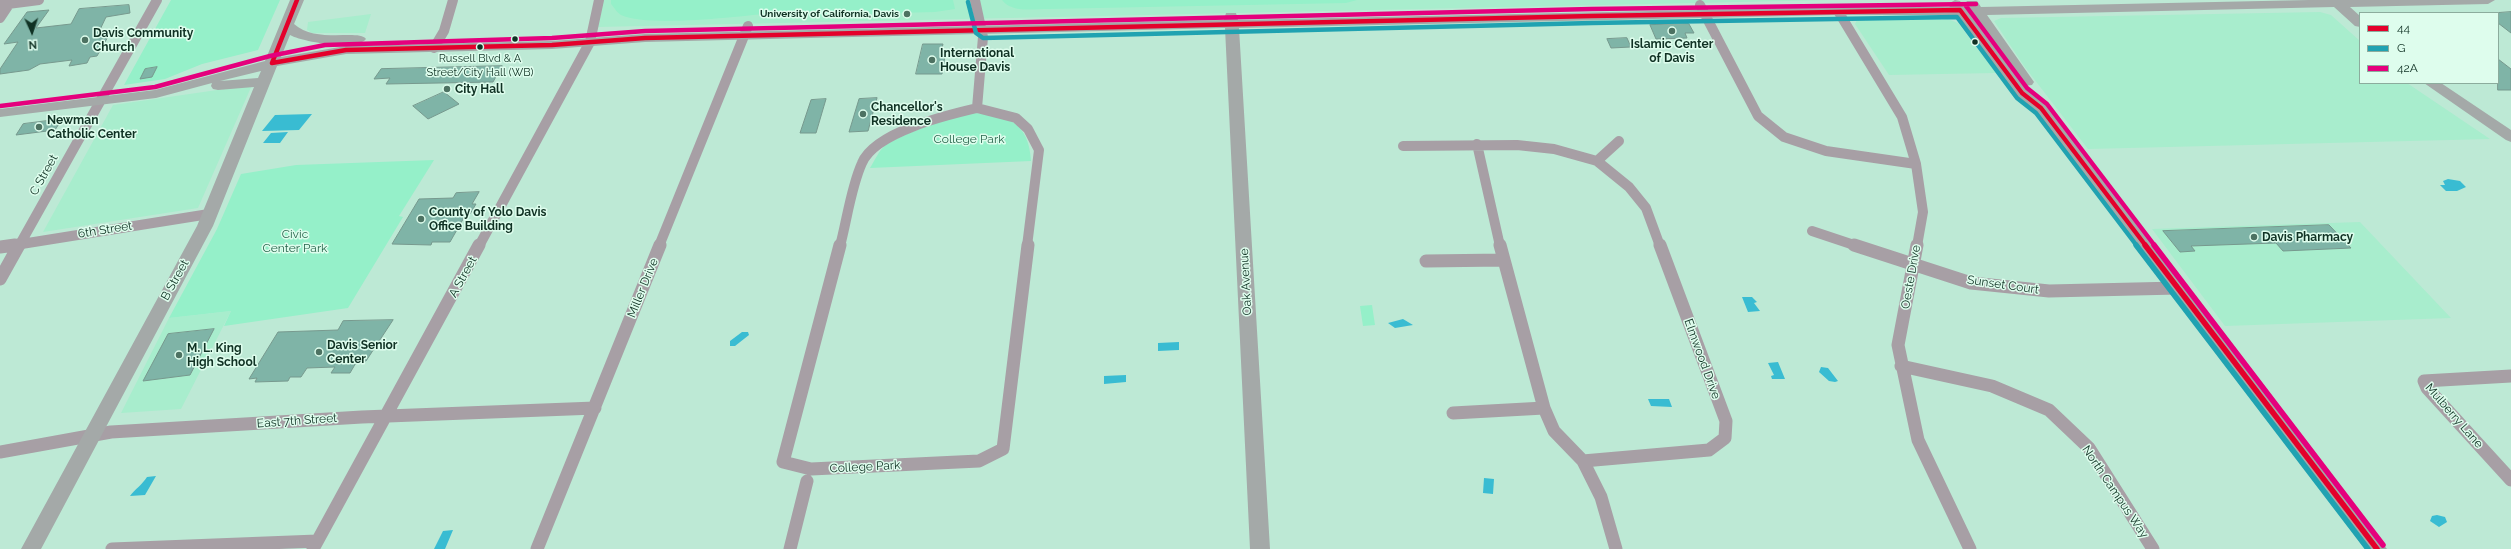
<!DOCTYPE html>
<html>
<head>
<meta charset="utf-8">
<style>
	body { margin:0 }
	#map { position:relative; width:2511px; height:549px; overflow:hidden; background:#bde9d5; font-family:Raleway,sans-serif }
	canvas { display:block }
	.legend { position:absolute; left:2359px; top:12px; width:140px; height:72px; box-sizing:border-box; background:#defded; border:1px solid #8cac9d; margin:0; padding:5px 7px; list-style:none; font-size:12px; color:#103224 }
	.legend li { display:flex; align-items:center; gap:8px; height:20px }
	.legend b { width:20px; border:1px solid #8cac9d }
	.north { position:absolute; left:12px; top:12px; width:40px; height:40px; -webkit-text-stroke:3px #defded; paint-order:stroke; rotate:177deg; font-size:11px; font-weight:700; line-height:16px; text-align:center; color:#103224 }
	.north::after { content:''; display:block; margin:auto; width:14px; height:18px; background:#103224; clip-path:polygon(50% 0,100% 100%,50% 72%,0 100%) }
</style>
</head>
<body>
<div id="map">
<canvas width="2511" height="549"></canvas>
<ul class="legend">
<li><b style="height:5px;background:#e4002b"></b>44</li>
<li><b style="height:5px;background:#20a2b1"></b>G</li>
<li><b style="height:5px;background:#e5007d"></b>42A</li>
</ul>
<div class="north">N</div>
</div>
<script>
const g = document.querySelector('canvas').getContext('2d');
g.lineJoin = 'round';
function fill(path, color) { g.fillStyle = color; g.fill(path, 'evenodd'); }
function strokePath(path, color, width, dash) { g.strokeStyle = color; g.lineWidth = width; g.lineCap = dash ? 'butt' : 'round'; g.setLineDash(dash || []); g.stroke(path); }
function write(font, color, halo, rows, align = 'center') {
  g.font = font + ' Raleway,sans-serif'; g.lineWidth = 3; g.setLineDash([]); g.textBaseline = 'middle'; g.strokeStyle = halo; g.fillStyle = color; for (const [text, x, y, turn = 0] of rows) {
    g.save(); g.translate(x, y); g.rotate((+turn || 0) * Math.PI / 180); g.textAlign = isNaN(turn) ? turn : align; if (halo) g.strokeText(text, 0, 0); g.fillText(text, 0, 0); g.restore();
  }
}
fill(new Path2D(`
	M601,0H1832L598,27Z
	M2320,12L2331,15L2360,41V83H2407L2490,139L2088,149L2024,66L1994,21L2001,18Z
	M371,14L365,33H312L307,30L308,22Z
	M1945,18L1958,23L1996,73L1889,75L1855,24L1857,20Z
	M252,85L198,208L43,232L113,105Z
	M2360,222L2451,318L2225,326L2152,229Z
	M231,311L181,409L121,413L169,318Z`), '#a8edcd');
fill(new Path2D(`
	M171,0H280L258,50L202,64L165,79L124,85Z
	M611,0H953L955,9L935,12L777,16L774,13C740,16 649,28 621,15C617,13 614,7 611,4Z
	M1002,0H1357L1346,3L1048,9C1032,9 1012,13 1002,0Z
	M971,113C1007,114 1029,122 1031,161L870,168C875,160 879,150 886,145C903,133 950,118 971,113Z
	M434,160L399,216L403,217L348,308L224,326L231,311L169,318L217,229L241,174L296,165Z
	M1372,305L1375,325L1363,326L1360,306Z`), '#95f0c9');
fill(new Path2D(`
	M312,114L299,130L262,131L275,115Z
	M288,132L280,143H263L271,133Z
	M2448,179L2460,181L2466,187L2457,191H2446L2440,185H2445L2443,181Z
	M1742,297H1752L1757,302L1754,303L1760,311L1748,312Z
	M1403,319L1413,325L1395,328L1388,323Z
	M742,332H748L749,335L735,346H730V341Z
	M1179,342V350L1158,351V343Z
	M1778,362L1785,379H1772L1771,376L1774,375L1768,363Z
	M1821,367L1828,368L1838,381L1835,382L1829,381L1819,372Z
	M1126,375V382L1104,384V376Z
	M1648,399H1669L1672,407L1651,406Z
	M156,476L145,495L130,496C135,489 142,485 147,477Z
	M1484,478L1494,479L1493,494L1483,493Z
	M2437,515L2445,517L2447,522L2439,527L2430,521L2432,516Z
	M453,530L445,549H434L443,531Z`), '#39bcd2');
const building = new Path2D(`
	M129,5L130,13L106,17L97,36L109,35L97,56L90,57L87,63L69,66L72,60L40,64L29,70L0,74V69L18,42L4,44L27,12L49,10L36,28L71,24L79,9Z
	M2511,12V33L2498,23V13Z
	M1689,24L1694,33H1685L1687,38L1656,39L1650,25Z
	M1627,38L1631,47L1611,48L1607,39Z
	M923,44H943L940,56H945L942,74H916Z
	M2498,59L2511,69V90H2498Z
	M502,66L493,82L386,84L390,78L374,79L381,69Z
	M157,67L152,77L140,79L145,69Z
	M444,92L459,104L428,119L413,106Z
	M877,98L868,131L849,132L859,99Z
	M826,99L816,133H800L811,100Z
	M62,119L55,130L16,135L23,124Z
	M479,192L472,204H476L470,214H466L450,242H432L431,245L392,244L419,199L453,198L456,193Z
	M2329,225L2351,248L2283,251L2276,243L2191,246L2195,251L2180,252L2163,231Z
	M393,320L366,361H357L350,373H331L335,367L307,368L301,377H290L288,381L255,382L257,378L249,379L278,332L338,330L343,321Z
	M214,329L190,375L143,381L168,334Z`);
fill(building, '#7fb4a7');
strokePath(building, '#77998e', 1);
strokePath(new Path2D(`
	M975,0L983,37L977,108
	M0,5L39,0
	M1700,5L1758,116L1784,137L1826,151L1916,164
	M1838,11L1902,117L1916,164L1923,212L1917,246
	M0,18L12,0
	M434,48L444,31L453,0
	M977,108L1016,118L1028,129L1039,150L1027,246
	M1477,144L1500,246
	M1403,146L1517,145L1554,149L1597,161L1629,187L1646,208L1660,246
	M1597,161L1619,141
	M1812,231L1857,246
	M9,246L209,214
	M19,246L157,0
	M479,246L590,42L599,0
	M659,246L748,26
	M840,246C847,220 851,187 862,163C875,132 947,115 977,108`), '#a79fa5', 10);
strokePath(new Path2D(`
	M840,245L783,462L811,469L979,461L1003,449L1028,245
	M1500,245L1544,408L1554,431L1583,461L1601,497L1616,549
	M1854,245L1971,283L2049,291L2178,288
	M1917,245L1898,345L1918,440L1970,549
	M0,247L15,245
	M1426,261L1503,260
	M0,279L19,245
	M1901,366L1992,386L2049,410L2089,448L2153,549
	M2511,376L2424,381L2427,388L2511,480
	M1453,413L1544,408
	M0,452L111,432L362,417L595,408
	M1583,461L1709,450L1725,438L1726,421L1660,245
	M112,549L317,541
	M313,549L479,245
	M537,549L660,245
	M790,549L807,481`), '#a79fa5', 13);
fill(new Path2D(`
	M290,0H304L294,24C316,44 359,29 366,39C357,51 302,42 290,35L281,57L346,46L552,41L645,34L1224,20L1226,13H1236L1238,20L1838,7H1950L1948,4L1955,0L1960,1L1964,7H1967L1965,4L1967,1H1977L1981,7L2309,0H2495L2488,4L2350,7L2360,16V27L2355,26L2334,7L1987,15L2034,82L2032,85L2024,86L2046,105L2387,549H2365L2036,111L2017,96L1956,15H1838L1239,28L1270,549H1250L1225,28L645,42L552,49L346,54L277,66L213,226L41,549H21L197,226L254,87L218,90L213,89L211,86L212,83L156,98L0,117V109L155,90L265,61ZM1970,15H1973L2003,59ZM261,71L258,78L220,81Z
	M2424,83H2441L2511,130V142L2506,140Z`), '#a4a9a8');
strokePath(new Path2D(`
	M272,63L346,50L552,45L645,38L1592,16L1960,10L2022,93L2041,108L2146,246
	M272,63L297,0`), '#e4002b', 4.5);
strokePath(new Path2D(`
	M2145,245L2377,549`), '#e4002b', 5.5);
strokePath(new Path2D(`
	M968,2L976,33L983,38L1592,23L1957,17L2017,98L2036,113L2137,246`), '#20a2b1', 4.5);
strokePath(new Path2D(`
	M2136,245L2368,549`), '#20a2b1', 5.5);
strokePath(new Path2D(`
	M1966,6L2027,88L2047,104L2155,246
	M0,106L155,87L270,56L325,45L552,38L645,31L1592,9L1976,4`), '#e5007d', 4.5);
strokePath(new Path2D(`
	M2154,245L2383,545`), '#e5007d', 5.5);
for (const [x, y, r, color] of [
	[907,14,4,"#4d7262"],
	[1672,31,4,"#4d7262"],
	[515,39,3.5,"#103224"],
	[85,40,4,"#4d7262"],
	[1975,42,3.5,"#103224"],
	[480,47,3.5,"#103224"],
	[932,60,4,"#4d7262"],
	[447,89,4,"#4d7262"],
	[863,114,4,"#4d7262"],
	[39,127,4,"#4d7262"],
	[421,219,4,"#4d7262"],
	[2254,237,4,"#4d7262"],
	[319,352,4,"#4d7262"],
	[179,355,4,"#4d7262"]
]) { const dot = new Path2D(); dot.arc(x, y, r, 0, 2 * Math.PI); g.fillStyle = color; g.fill(dot); strokePath(dot, '#defded', 1.5); }
write('bold 10px', '#103224', '#defded', [
	["University of California, Davis",899,14]
], 'right');
write('11px', '#103224', '#defded', [
	["Russell Blvd & A",480,59],
	["Street/City Hall (WB)",480,73]
]);
write('bold 12px', '#103224', '#defded', [
	["Davis Community",93,33],
	["Church",93,47],
	["Islamic Center",1672,44,"center"],
	["of Davis",1672,58,"center"],
	["International",940,53],
	["House Davis",940,67],
	["City Hall",455,89],
	["Chancellor's",871,107],
	["Residence",871,121],
	["Newman",47,120],
	["Catholic Center",47,134],
	["County of Yolo Davis",429,212],
	["Office Building",429,226],
	["Davis Pharmacy",2262,237],
	["Davis Senior",327,345],
	["Center",327,359],
	["M. L. King",187,348],
	["High School",187,362]
], 'left');
write('12px', '#27644b', '#defded', [
	["College Park",969,139],
	["Civic",295,234],
	["Center Park",295,248]
]);
write('12px', '#103224', '#defded', [
	["C Street",44,175,-61],
	["6th Street",105,230,-9],
	["A Street",463,277,-61],
	["Oeste Drive",1911,277,-80],
	["B Street",175,280,-61],
	["Oak Avenue",1246,282,-93],
	["Sunset Court",2003,285,8],
	["Miller Drive",643,288,-68],
	["Elmwood Drive",1702,359,70],
	["Mulberry Lane",2454,416,49],
	["East 7th Street",297,421,-4],
	["College Park",865,467,-3],
	["North Campus Way",2115,492,56]
]);
</script>
</body>
</html>
